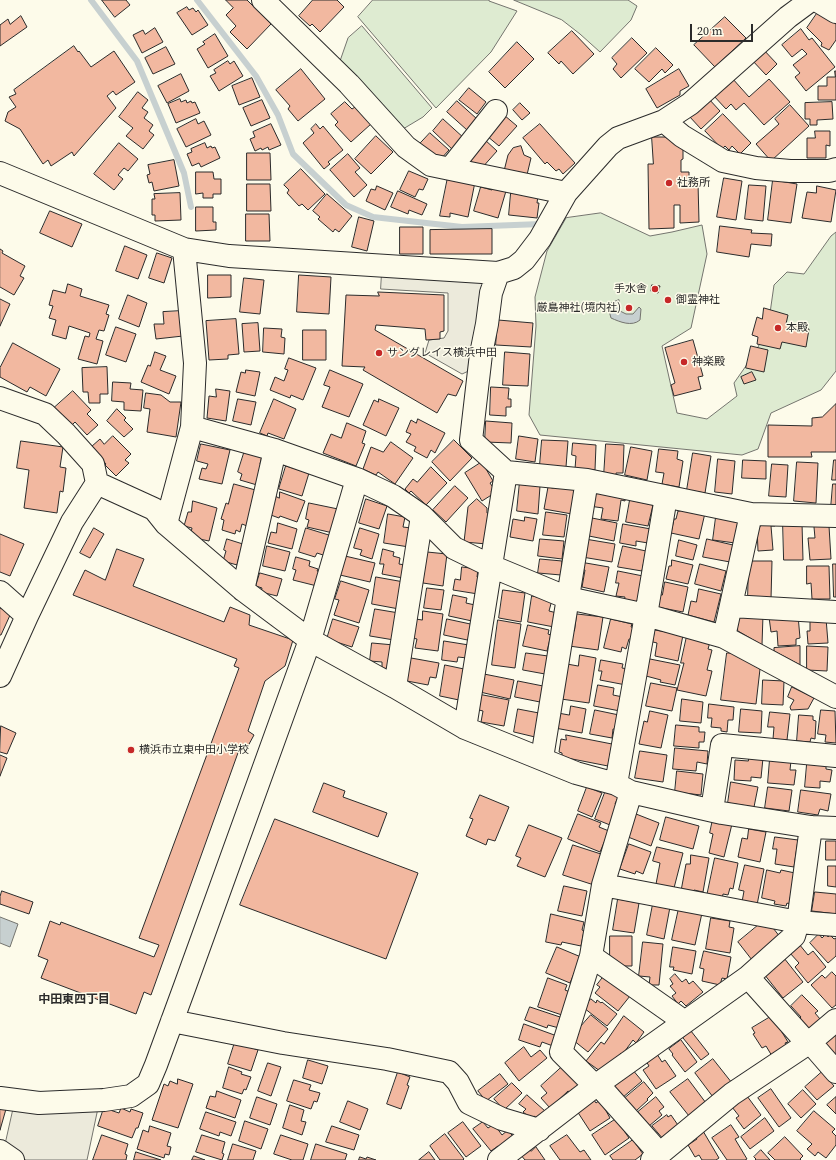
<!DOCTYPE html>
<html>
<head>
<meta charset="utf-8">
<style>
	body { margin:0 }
	#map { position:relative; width:836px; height:1160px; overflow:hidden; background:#fdfbea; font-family:"Source Serif 4",serif }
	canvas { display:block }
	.scale { position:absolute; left:690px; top:24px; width:63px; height:18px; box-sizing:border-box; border:2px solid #2b2b2b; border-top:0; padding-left:5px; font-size:12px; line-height:14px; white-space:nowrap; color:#2b2b2b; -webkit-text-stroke:3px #fdfbea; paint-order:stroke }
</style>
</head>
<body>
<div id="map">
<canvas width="836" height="1160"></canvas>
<div class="scale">20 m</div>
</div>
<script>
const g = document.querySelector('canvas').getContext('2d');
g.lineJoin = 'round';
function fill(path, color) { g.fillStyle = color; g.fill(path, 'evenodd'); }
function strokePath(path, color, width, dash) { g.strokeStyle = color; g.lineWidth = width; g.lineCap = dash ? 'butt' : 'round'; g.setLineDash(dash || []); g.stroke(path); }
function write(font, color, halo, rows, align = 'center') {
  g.font = font + ' "Source Serif 4","Noto Sans JP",serif'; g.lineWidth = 3; g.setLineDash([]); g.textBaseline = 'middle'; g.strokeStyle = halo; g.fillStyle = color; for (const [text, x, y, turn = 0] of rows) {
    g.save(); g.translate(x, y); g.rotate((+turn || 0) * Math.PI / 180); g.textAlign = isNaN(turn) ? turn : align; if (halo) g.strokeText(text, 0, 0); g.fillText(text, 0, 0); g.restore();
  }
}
const green = new Path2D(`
	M373,0H489V1L517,11L491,52L436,108L358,17Z
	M514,0H628L637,6L631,20L600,52L580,34L562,20Z
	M362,26L432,108L423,117L403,129L340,61L348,38Z
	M601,213L650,236L672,232L702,225L707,254L691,328L662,346L677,413L707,419L737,396L734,383L755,353L768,327L774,285L787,272L804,274L831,236L836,232V371L821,390L771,413L758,449L742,455L540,435L529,415L536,326L535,297L547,251L566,218Z`);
fill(green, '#deebd1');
strokePath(green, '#74746e', 1);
const parking = new Path2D(`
	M382,272L484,279L473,369L462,374L425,353L429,340L444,338L448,331V293L381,289Z
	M14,1106L98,1108L87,1160H26L5,1146Z`);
fill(parking, '#eceadb');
strokePath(parking, '#74746e', 1);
const water = new Path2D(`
	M619,300L620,311L626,314H633L639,307L641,309L640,320C632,327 620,322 611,318L608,307L611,303Z
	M0,917L18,924L10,947L0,943Z`);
fill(water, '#c7d0d0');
strokePath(water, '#74746e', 1);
strokePath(new Path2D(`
	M91,0L137,61L184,173L191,207
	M197,0L256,76L278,115L293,154L346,205L373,217L462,227L541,224`), '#c7d0d0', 6);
const building = new Path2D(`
	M102,0H126L130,5L115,17Z
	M226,0H247L271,24L247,49L230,32L236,26L226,15L233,8Z
	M313,0H337L344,7L320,32L312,24L310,26L299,16Z
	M187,7L189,10L193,8L196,12L198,10L208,25L192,35L177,13Z
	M818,12L836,24V40L829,50L821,46L822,43L807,28Z
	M21,16L27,27L0,46V25L8,19L10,24Z
	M725,17L746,38L715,67L694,45Z
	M155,28L163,42L142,53L133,35L143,30L145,34Z
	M801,29L809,40L812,38L835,67L806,91L795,77L800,73L793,65L807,54L802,49L792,57L782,45Z
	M572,31L594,54L573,74L561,61L559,64L548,53Z
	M215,34L228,56L208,68L197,49L205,44L203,42Z
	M632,38L647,53L621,78L613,69L617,64L612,58Z
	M517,42L534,59L505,88L489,72Z
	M74,46L78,52L79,51L91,67L114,51L135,82L116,95L113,91L107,96L116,108L74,156L72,152L51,166L48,160L43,164L20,129L5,121L8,112L16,107L9,97L16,94L14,90Z
	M166,47L175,64L153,74L145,58Z
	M656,48L673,65L665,73L662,69L649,82L635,69Z
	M762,48L777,64L766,75L751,59Z
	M228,61L230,64L234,61L243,76L219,91L210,76L216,73L214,70Z
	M301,69L325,99L298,121L288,109L290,106L276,90Z
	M679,69L689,86L680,91V95L657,108L646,89Z
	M835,71H836V100H818V86H827V77H835Z
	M181,74L189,91L167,103L158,86Z
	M252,78L260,97L239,105L232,86Z
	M732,78L749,97L769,79L790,102L764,125L744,103L736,110L731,104L726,109L713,95Z
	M469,88L486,102L477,114L459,100Z
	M138,92L148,100L142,108L148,112L144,118L153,125L149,131L154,135L143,149L126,136L133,128L119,117Z
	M708,98L720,111L701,129L689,116Z
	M180,99L181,102L186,100L187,103L191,101L192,103L195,102L200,113L176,123L168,104Z
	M262,100L270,118L251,126L243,108Z
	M457,101L477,119L467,130L447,112Z
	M345,102L352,109L355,107L371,124L351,142L335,125L338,122L331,114Z
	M832,102L833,119L817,120V125H810V119H805V103Z
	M520,103L530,113L522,120L513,110Z
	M790,105L809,126L771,161L756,144L779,124L775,119Z
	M723,114L751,143L740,154L732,146L729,150L725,146L722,149L705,131Z
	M504,115L517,126L499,146L487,136Z
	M196,119L198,124L204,121L211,135L186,147L177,129Z
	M443,119L465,139L454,151L433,131Z
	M271,124L281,145L269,150L268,147L262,150L261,148L255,151L250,139L255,137L253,132Z
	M316,124L320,129L323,126L343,150L328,162L330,164L324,169L303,143L314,133L311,129Z
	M540,124L575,163L563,174L559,169L556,171L547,162L545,164L523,138Z
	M815,131H830V146L826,145V158H807V138H815Z
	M430,133L449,150L439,161L417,147Z
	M376,136L393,152L371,174L355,159Z
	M652,137H665L683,147V159L681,160V172H689V183H698L699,222L680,223V205H674V228L649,229L648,164H653Z
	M484,139L497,151L481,169L465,161Z
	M119,143L138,159L128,171L124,168L118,175L123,179L114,190L94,174Z
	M205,143L207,148L211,146L212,148L215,147L220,158L201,167L199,163L192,166L187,154L192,152L191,149Z
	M521,146L524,155L531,158L526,179L503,175L508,155L513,148Z
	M247,153H270L271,180H247Z
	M348,154L360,168L355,172L367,185L354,197L330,170Z
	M174,160L179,186L154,191L152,182L149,183L147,175L150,174L148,165Z
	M301,169L325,194L308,210L302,204L299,206L287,193L289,190L284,185Z
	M409,171L428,179L423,190L419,189L415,197L400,190Z
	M196,172H213L214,179H221V194H213V198H203V193L196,194Z
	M448,177L475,182L468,217L450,213V217L440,216Z
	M724,178L742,181L736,220L717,217Z
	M773,180L797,184L791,223L768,220Z
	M247,184H270L271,211H247Z
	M749,185L766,186L763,221L745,219Z
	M377,186L393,193L385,210L366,201L371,189L375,190Z
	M817,186L836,190L831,222L802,218L807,192L816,193Z
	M481,187L492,190L493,187L506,191L498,218L474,211Z
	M398,191L427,204L422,215L409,210L408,214L391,207Z
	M180,193L181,220L155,221V215H152V199H155L154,194Z
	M511,193L538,196L537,203H539L537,218L509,215Z
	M327,194L352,216L339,232L335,229L333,232L318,219L320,217L313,211Z
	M196,207H213V222H216V230L196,231Z
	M50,211L82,224L72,247L40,233Z
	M246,214H269L270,241H246Z
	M359,217L374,221L367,251L352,247Z
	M720,226L752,230L751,233L772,234L771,246L751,244L749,257L717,252Z
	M400,227H423V254H400Z
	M492,229V254H430V230Z
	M125,246L147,255L138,279L116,271Z
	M0,249L3,251L2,253L25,266L20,276L24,278L14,295L0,287Z
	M157,253L172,258L164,283L149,278Z
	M208,275H231V297L208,298Z
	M299,275L331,277L329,314L297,312Z
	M244,278L264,280L260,314L240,312Z
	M68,284L82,289L80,296L109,305L106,314L109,315L104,331L99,330L96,339L103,341L97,364L78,359L85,336L89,337L90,333L69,326L66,339L52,335L56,320L49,318L53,306L49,305L53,290L65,293Z
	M652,285L660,286L658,293L651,291Z
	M378,292L444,295V331L440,332V339L426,340L425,329L376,325L375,330L463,381L456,396L448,394L437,413L363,370L365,367L342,366L346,295L379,296Z
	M128,295L147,303L139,327L119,319Z
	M0,299L10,304L0,326Z
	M764,308L788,315L786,324L809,329L806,347L782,342L780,349L757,344L758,337L752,335L757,317L762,319Z
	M181,311L183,336L156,339L154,324H164L163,312Z
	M236,319L239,354L228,355V359L209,360L206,321Z
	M498,320L533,323L531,347L496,345Z
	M258,323L260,351L244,352L242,324Z
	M116,327L136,334L126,362L106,355Z
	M264,328L282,329L281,337L285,338L284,354L263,352Z
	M303,330H326V360H303Z
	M693,340L703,376L698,377L701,389L674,396L671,385L675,383L665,348Z
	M13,343L60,369L46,396L30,387L27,392L0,377V368Z
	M751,346L768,350L764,372L746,368Z
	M155,352L166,356L160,370L176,376L169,394L141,382L148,365L150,366Z
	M505,352L530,354L528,386L503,385Z
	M289,358L316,368L303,400L291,395L290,398L270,390L275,377L284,381L288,370L285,369Z
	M107,367L108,394H100V403H89L88,392H83L82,368Z
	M246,370L260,372L255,396L236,392L241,372L245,373Z
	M330,370L363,384L349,417L322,407L330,387L324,385Z
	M752,372L756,380L744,384L741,377Z
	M113,382L131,383L130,389L143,390L141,411L124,410V402L112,401Z
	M491,387L509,388L508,399H511V407H506V416L490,415Z
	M216,389L230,391L226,421L207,418L209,396L216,397Z
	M73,391L91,410L87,414L98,425L87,435L75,422L71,426L54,408Z
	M146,393L161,395L170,402H181L176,437L147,432L150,409L144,408Z
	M238,399L256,402L251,425L233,421Z
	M274,399L296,409L284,439L268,433L267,436L260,433Z
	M379,399L399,408L386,436L363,425L374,400L378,402Z
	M836,404V452H811L812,457H768V425L812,426V418L822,417Z
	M117,409L126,418L124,420L133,429L124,437L107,421Z
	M418,419L445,433L435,453L431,450L427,458L414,451L416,447L406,442L411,434L406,432L411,420L416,423Z
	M486,421L512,423L511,443L485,442Z
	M347,423L366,431L362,443L365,444L356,466L323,453L331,434L341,438Z
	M113,436L131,454L125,460L129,463L116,476L105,465L106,464L91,447L100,439L104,444Z
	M519,436L538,439L535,462L516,459Z
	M454,440L472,458L450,481L432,462Z
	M542,440L568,441L566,467L540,465Z
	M21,441L63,447L60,467L66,468L63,492L60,491L57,513L24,508L29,470L17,468Z
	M391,442L413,458L395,484L378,472L376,475L363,469L371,447L383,452Z
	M573,443L596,445L595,470L575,469L576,456L572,455Z
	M201,444L230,450L222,484L199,479L202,468L206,469L208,464L197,461Z
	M606,444L624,445L623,473H616V477L604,476Z
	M631,447L652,451L647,480L625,475Z
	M659,449L678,451L677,459L683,461L679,487L662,484L664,473L656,472Z
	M245,450L262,456L260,464L263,466L257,485L240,480L242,474L238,472Z
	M693,453L711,456L705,493L687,490Z
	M718,459L735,461L732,494L715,492Z
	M743,460L766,461V479L742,478Z
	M834,460H836V480H832Z
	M482,462L493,481L490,483L494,489L491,491L493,494L482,501L465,473Z
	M797,462L818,463L816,503L794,501Z
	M772,464L788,465L786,497L769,496Z
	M286,466L309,473L302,496L279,489Z
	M431,467L447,483L426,505L411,491L409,493L405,489L413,479L417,482Z
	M520,481L540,486L538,514L517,511Z
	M234,484L259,491L247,526L242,524L240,532L236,530L235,534L222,530L224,520L221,519L226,503L228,504Z
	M833,484H836V508H831Z
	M554,485L576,489L572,514L544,509L548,487L553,488Z
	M455,486L468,498L446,522L433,510Z
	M280,492L305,501L297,522L280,516L279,518L268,514L275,496L279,498Z
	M591,492L626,493L625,501L621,500L618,521L601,519L603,508L589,506Z
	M366,499L387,506L379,529L359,523Z
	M477,499L487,508V513L492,514L487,544L464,542L468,507Z
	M630,500L653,505L648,526L626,522Z
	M193,501L217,508L209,541L190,537L192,528L184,526L188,512H191Z
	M309,503L338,509L333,533L307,527L309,520L306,519Z
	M681,507L705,513L699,539L671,533L674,519H676L678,511H680Z
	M546,512L567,515L564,537L543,535Z
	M388,514L405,517L403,527L411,528L409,547L384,543Z
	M525,517L537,519L533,541L510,537L513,519L524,521Z
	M716,517L738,520L735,543L713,540Z
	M592,518L617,523L614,541L589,536Z
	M775,520V526H771L773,550L758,551L757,527H760V521Z
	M278,523L297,529L292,549L268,543L271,532L276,533Z
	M783,523H802L803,560H784Z
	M623,524L651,529L648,543L636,541V546L620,543Z
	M829,526L831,559L810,560L808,538H815L814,527Z
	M94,528L104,534L90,558L80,553Z
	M306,528L332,536L326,556L317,553L315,557L299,552Z
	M360,528L379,534L372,559L360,555L362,550L354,548Z
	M0,534L24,544L10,576L0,572Z
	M227,539L246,545L242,557L239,556L237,565L223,561L226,551L224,550Z
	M540,539L564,541L562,559L538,556Z
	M585,539L615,544L612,562L582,557Z
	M707,539L733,545L730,562L703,557Z
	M679,540L697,545L693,560L676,556Z
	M267,546L290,552L285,571L263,566Z
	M623,546L646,551L642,571L618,567Z
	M117,549L144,559L133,586L224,622L230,607L250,615L249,625L293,640L285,666L265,681L248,731L254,735L248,746L239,750L151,995L144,992L136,1014L41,978L48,960L38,956L50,921L60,925L61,922L154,957L159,945L139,938L239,668L234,666L237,659L73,595L85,570L105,580Z
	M383,549L394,552L393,556L400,558L399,564L405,565L403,578L382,574L384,564H380Z
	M427,552L447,554L443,586L423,583Z
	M345,556L375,563L370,582L340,575Z
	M296,557L310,561L309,566L318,569L317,571L321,572L317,586L293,580L296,570L293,569Z
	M540,559L562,561L561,575L538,573Z
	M672,560L693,565L688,584L666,579L669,566H671Z
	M749,561H772L771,599L748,598Z
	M580,562L609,567L604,592L582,587L585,570L579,569Z
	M700,564L726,571L721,591L695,584Z
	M833,564H836V597H834Z
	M807,566H829L830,599H812L811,583L807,584Z
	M462,567L478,569L477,577L481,578L478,594L453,590L455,579L460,580Z
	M618,571L643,576L637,604L624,601L625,597L616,596L619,583H616Z
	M260,573L282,579L277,596L261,592L262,588L256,586Z
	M376,577L404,582L399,609L372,604Z
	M341,581L369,590L359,623L334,615L339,600L335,599Z
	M665,582L688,587L683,612L657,607L659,595H662Z
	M427,588L444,590L441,610L424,608Z
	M699,589L721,594L714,622L688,615L691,601L696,602Z
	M503,590L525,593L521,622L499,618Z
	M453,595L467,598L466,603L475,605L472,621L449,616Z
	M532,596L552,600L549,611L557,613L554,627L528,622Z
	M0,608L11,613L1,635H0Z
	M375,609L399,613L394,640L370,636Z
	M423,611L443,614L438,651L415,648L417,639L413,638L416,619L422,620Z
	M577,614L603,617L598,650L569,646L571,631H574Z
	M737,614L763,615L762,645L738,631Z
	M798,615L800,638L796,639V645L778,646L777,631L771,632L769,617Z
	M826,618L828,643L808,644L807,631H810V619Z
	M333,619L359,627L352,647L327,639Z
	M447,619L475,625L472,641L444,635Z
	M611,619L632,624L631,627L635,628L633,639H629L626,649L622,647L621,652L604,648Z
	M498,620L521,624L515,668L492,665Z
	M528,625L549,630L548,634L551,635L547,651L523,646Z
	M655,630L683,635L678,661L655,656L657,643L653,642Z
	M687,636L710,642L708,649L712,650L707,670L712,671L706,696L677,690L684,663H681Z
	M444,641L469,645L467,658L458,657L457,662L442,660Z
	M372,643L394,645L391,669L382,668V662L370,661Z
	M800,646V665L774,651V648Z
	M807,646L828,647L827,671L807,670Z
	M526,653L548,656L545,674L523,670Z
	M727,653H733L760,669L756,704L721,700Z
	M580,655L596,658L589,703L561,699L567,664L578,666Z
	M411,658L439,663L436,678L430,677L428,685L407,681Z
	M650,659L680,665L675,685L660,682L661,680L646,676Z
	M601,660L623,664L622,668L628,669L626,685L600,680L602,671H599Z
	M445,665L464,669L459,700L440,696Z
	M484,674L514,680L510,699L480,692Z
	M763,680L784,681L783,705L762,704Z
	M518,681L543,686L540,702L515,697Z
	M651,683L677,688L672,711L646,706Z
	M598,685L614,688L613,695L623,697L620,711L594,706Z
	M792,687L814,698L808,709L791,710L790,707L794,700L788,697Z
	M478,694L509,700L504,726L481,722L483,711L475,709Z
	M682,699L703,702L701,723L680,721Z
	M709,704L734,707L733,720H728L727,732L721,731V728L711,727L712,718H708Z
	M571,706L586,709L582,733L555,728L558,713L569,715Z
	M518,709L539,713L535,737L514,732Z
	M741,709L762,711L761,733L739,732Z
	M595,710L619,715L616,729H613L612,738L590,734Z
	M821,710L835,711L836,743L825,742L826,735L818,734Z
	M650,711L668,715L661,748L639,744L644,721L647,722Z
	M770,712L790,714L787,740L773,739L774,727H768Z
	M799,715L813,716V720L816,721L815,739L811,738L810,742L797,741Z
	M676,725L699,727V732H705L704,742H699V748L674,746Z
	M1,726L16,733L7,754L0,752Z
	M566,735L612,744L608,766L562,757V753L559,752L561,739L566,740Z
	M675,748L708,751L707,764L697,762L696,771L673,769Z
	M640,751L667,755L663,782L635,778Z
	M0,755L7,758L0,776Z
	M749,756L763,758L761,778L751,777V781L734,780L735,760L748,761Z
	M770,759L791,761L790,770H796L794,785L768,783Z
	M807,764L826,766V769L832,770L830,782L820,781V788L805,787Z
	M677,771L703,774L701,795L675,792Z
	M731,782L758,787L754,807L728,803Z
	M324,783L345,791L343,797L387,813L378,837L313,812Z
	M587,787L602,793L592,817L578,811Z
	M768,787L792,790L789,811L765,808Z
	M606,790L619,795L615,804L618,806L610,825L595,819Z
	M801,790L831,794L828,811L820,809L818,815L798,812Z
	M480,795L509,807L495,841L488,839L486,845L466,836L473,819L470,818Z
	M578,814L601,823L599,827L609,831L600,852L568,839Z
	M636,814L659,823L651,846L628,837Z
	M666,817L699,826L693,849L660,840Z
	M275,819L418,873L386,959L240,905Z
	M713,819L732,824L724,857L709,853L713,834L710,833Z
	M529,825L562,838L545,877L517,866L521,858L516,856Z
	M749,829L766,832L760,862L738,857L742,838L747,839Z
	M775,837L798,840L794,867L775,864L777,849H773Z
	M826,841H836V860H826Z
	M629,844L651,852L643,874L636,871L635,874L620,869Z
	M573,845L604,855L594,885L563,875Z
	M657,847L683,853L674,888L656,884L660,863L653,861Z
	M691,855L709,858L703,892L694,890L693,893L681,891L686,864H690Z
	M715,858L738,863L733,889L730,888L728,895L723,894L722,899L707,896Z
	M745,865L764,869L757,905L742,902L744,891L739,890Z
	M828,866H836V887L828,886Z
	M767,870L780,873L781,870L795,873L789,904L787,903L786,906L774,904L775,901L762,898Z
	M564,886L587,891L582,916L558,911Z
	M2,891L33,902L29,914L0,904V897Z
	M815,892L836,894V914L812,911Z
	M618,899L639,903L634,933L613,930Z
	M653,904L670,907L664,939L647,935Z
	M679,908L702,913L695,945L672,940Z
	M551,914L584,922L582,930L584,931L581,946L562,942L561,945L546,942Z
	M711,918L730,921L729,927L734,928L730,953L706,949Z
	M761,923L766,928L770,924L780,937L752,960L738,942Z
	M819,934L822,938L826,934L828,937L830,935L834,939L836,938V956L828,963L810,943Z
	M610,936H632V966H620L616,964V960H610Z
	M643,942L663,944L659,985H649L650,977L639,976Z
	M799,944L808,955L813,951L826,967L808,983L795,967L799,963L789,952Z
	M557,947L581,957L570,983L546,973Z
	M673,947L696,951L692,974L673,970L674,967H670Z
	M704,951L731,957L727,979L722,978L720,985L702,981L704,969L700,968Z
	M784,958L803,982L783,998L764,974Z
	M832,972L836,976V1005L832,1008L811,985L822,975L825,978Z
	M675,974L682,982L686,979L689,984L693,981L703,992L686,1006L681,1001L678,1004L672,996L676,993L670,986L673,984L670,979Z
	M604,976L630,996L618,1011L595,993L600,987L597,985Z
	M548,978L567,985L565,990L570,992L562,1015L538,1007Z
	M802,995L818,1011L815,1013L820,1019L810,1029L799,1019L801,1017L791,1006Z
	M591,999L596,1003L597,1000L601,1003L602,1002L617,1014L607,1026L584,1008Z
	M530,1007L563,1018L559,1028L548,1025L547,1028L525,1020Z
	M591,1015L608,1029L588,1052L573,1040L579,1033L577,1031Z
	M624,1016L644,1032L636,1043L633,1040L622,1055L621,1053L614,1062L612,1060L606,1068L600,1071L586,1061L601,1042L604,1044Z
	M772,1016L788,1042L785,1043L787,1047L772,1056L766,1046L762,1048L753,1034L755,1033L752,1028Z
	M524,1024L557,1036L553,1046L542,1042L540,1047L519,1040Z
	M691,1031L709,1054L701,1060L683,1038Z
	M836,1033V1056L825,1043Z
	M681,1040L697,1062L685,1072L672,1055L673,1054L669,1049Z
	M235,1042L258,1050L251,1071L228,1064Z
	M524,1047L531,1057L540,1050L547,1058L519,1081L505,1063Z
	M657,1054L662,1062L665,1060L676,1076L656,1089L643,1070L649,1066L646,1061Z
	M713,1059L732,1083L713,1097L695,1073Z
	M308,1060L328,1066L322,1084L303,1078Z
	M268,1063L281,1067L271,1096L258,1091Z
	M563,1066L580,1084L571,1093L568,1091L550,1108L541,1098L547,1093L541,1086Z
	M229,1067L242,1072L241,1074L251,1077L246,1090L244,1089L242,1094L223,1088Z
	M632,1069L642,1081L622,1098L612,1086Z
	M398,1072L410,1077L407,1085L409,1086L401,1109L387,1104Z
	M822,1072L834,1086L817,1100L805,1087Z
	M500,1074L508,1084L486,1101L478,1091Z
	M178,1079L193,1084L178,1128L152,1120L164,1084L168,1086L170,1081L177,1084Z
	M688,1079L706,1103L689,1116L670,1092Z
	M294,1080L311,1085L309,1090L320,1093L317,1102L314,1101L311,1109L287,1101Z
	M644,1082L653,1093L647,1099L648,1100L636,1111L625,1098Z
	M512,1083L522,1093L504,1110L494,1099Z
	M771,1089L791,1118L779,1127L758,1098Z
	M803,1090L816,1104L801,1118L788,1104Z
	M217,1091L241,1100L235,1118L206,1108L210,1096L215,1097Z
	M527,1095L545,1111L538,1119L534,1116L532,1119L523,1112L526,1109L519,1104Z
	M747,1096L761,1115L744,1129L736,1118L739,1116L732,1107Z
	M257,1097L277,1104L270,1125L250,1118Z
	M656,1097L664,1107L659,1111L662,1115L649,1126L638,1112Z
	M836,1097V1114L827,1105Z
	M594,1100L596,1103L600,1100L610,1118L590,1131L577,1111Z
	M348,1101L368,1109L360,1130L340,1122Z
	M290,1105L304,1110L301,1121L306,1122L302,1135L283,1128Z
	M0,1107L6,1109L0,1130Z
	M104,1108L119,1113L121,1108L130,1112L131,1109L143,1113L138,1128H136L132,1138L98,1126Z
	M814,1111L835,1129L832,1132L836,1136V1145L826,1158L818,1152L815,1156L807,1149L812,1144L797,1131Z
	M206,1112L236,1122L231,1136L220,1132L219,1136L200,1129Z
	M667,1115L668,1117L671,1115L680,1128L664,1140L652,1126Z
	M765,1118L774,1131L750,1149L741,1137Z
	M616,1119L629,1138L605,1155L592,1135Z
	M245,1121L268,1129L261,1149L239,1141Z
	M463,1122L481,1146L466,1157L448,1133Z
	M483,1122L488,1128L494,1124L502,1135L508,1130L515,1139L501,1150L498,1146L491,1151L473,1129Z
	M731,1125L739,1137L735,1139L747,1159L745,1160H727L712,1138Z
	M150,1126L171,1133L167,1146L171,1147L169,1155L165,1154L164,1158L137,1149L143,1130L148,1132Z
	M332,1126L359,1135L354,1150L326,1142Z
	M703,1131L719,1158L716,1160H702L699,1155L695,1157L688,1145L697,1139L695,1136Z
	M445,1134L464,1159L463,1160H440L430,1146Z
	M102,1135L128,1144L125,1154L127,1155L126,1160H93Z
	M202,1135L225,1142L222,1153L224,1154L222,1160L196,1152Z
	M281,1135L308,1144L303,1160H292L274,1154Z
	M567,1135L580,1152L584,1150L591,1160H560L550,1146Z
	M785,1137L803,1156L800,1159L801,1160H775L768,1153Z
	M633,1140L643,1154L635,1160H613L610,1156Z
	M233,1144L256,1151L253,1160H228Z
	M316,1144L347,1154L345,1160H311Z
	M536,1147L545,1160H525L520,1154L529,1148L531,1151Z
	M761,1150L770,1160H755L756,1159L754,1157Z
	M136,1152L161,1160H134Z
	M429,1152L435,1160H419Z
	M194,1156L205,1160H192Z
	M360,1157L366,1159L367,1157L376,1160H359Z`);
fill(building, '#f2b8a0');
strokePath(building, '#2b2b2b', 1);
const minor = new Path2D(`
	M263,0L349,84L406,147L431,165L566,193
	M816,0L836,12
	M664,121L682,136L723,161L756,168L790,171H829L836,169
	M450,169L496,111
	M0,173L184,249L229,256L498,273L514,268L524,260L540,239L566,193L608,146L618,138L664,121L690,104L788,17L811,0
	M498,273L491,293L487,324L481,354L471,440L506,472L587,480L751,514L836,516
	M0,398L45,414L66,434L93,464L97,483
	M192,427L275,450L357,479L393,496L422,516L454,548L491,566L568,598L646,615L724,637L836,697
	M166,524L192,427L195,363L184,249
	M243,590L275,450
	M0,592L27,616
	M731,606L836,612
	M724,637L751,514
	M0,676L27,616L72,522L97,483L154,509L166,524L243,590L310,640L395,687L465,728L576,773L616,784L631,792L722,813L811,827L836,828
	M395,687L422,516
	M465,728L506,472
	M542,758L587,480
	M616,784L646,615L666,497
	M631,792L603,885L591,956L561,1052L595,1086L603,1090L660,1154
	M712,810L722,745L836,756
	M603,885L798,922L836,925
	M591,956L685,1022
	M748,977L808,1044
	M172,1021L283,1043L387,1059L449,1072L458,1082L469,1103L502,1119L539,1130
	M810,1042L836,1020
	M0,1098L39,1103L104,1100L131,1096L148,1084L156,1065L185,986L310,640L357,479
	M0,1151L13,1160
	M499,1160L595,1086L748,977L794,936L798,922L811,827
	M652,1160L732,1094L810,1042L836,1072`);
strokePath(minor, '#2b2b2b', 24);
strokePath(minor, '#fdfbea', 22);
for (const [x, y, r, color] of [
	[669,183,4,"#c62828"],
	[655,289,4,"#c62828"],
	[668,300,4,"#c62828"],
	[629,308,4,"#c62828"],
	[778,328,4,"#c62828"],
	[379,353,4,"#c62828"],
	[684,362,4,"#c62828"],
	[131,750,4,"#c62828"]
]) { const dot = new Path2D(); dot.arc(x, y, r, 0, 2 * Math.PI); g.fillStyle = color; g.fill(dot); strokePath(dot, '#fdfbea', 1.5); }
write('11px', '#2b2b2b', '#fdfbea', [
	["社務所",677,183],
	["手水舎",647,289,"right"],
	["御霊神社",676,300],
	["厳島神社(境内社)",621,308,"right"],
	["本殿",786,328],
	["サングレイス横浜中田",387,353],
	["神楽殿",692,362],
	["横浜市立東中田小学校",139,750]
], 'left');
write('bold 12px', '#2b2b2b', '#fdfbea', [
	["中田東四丁目",74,1000]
]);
</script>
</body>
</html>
